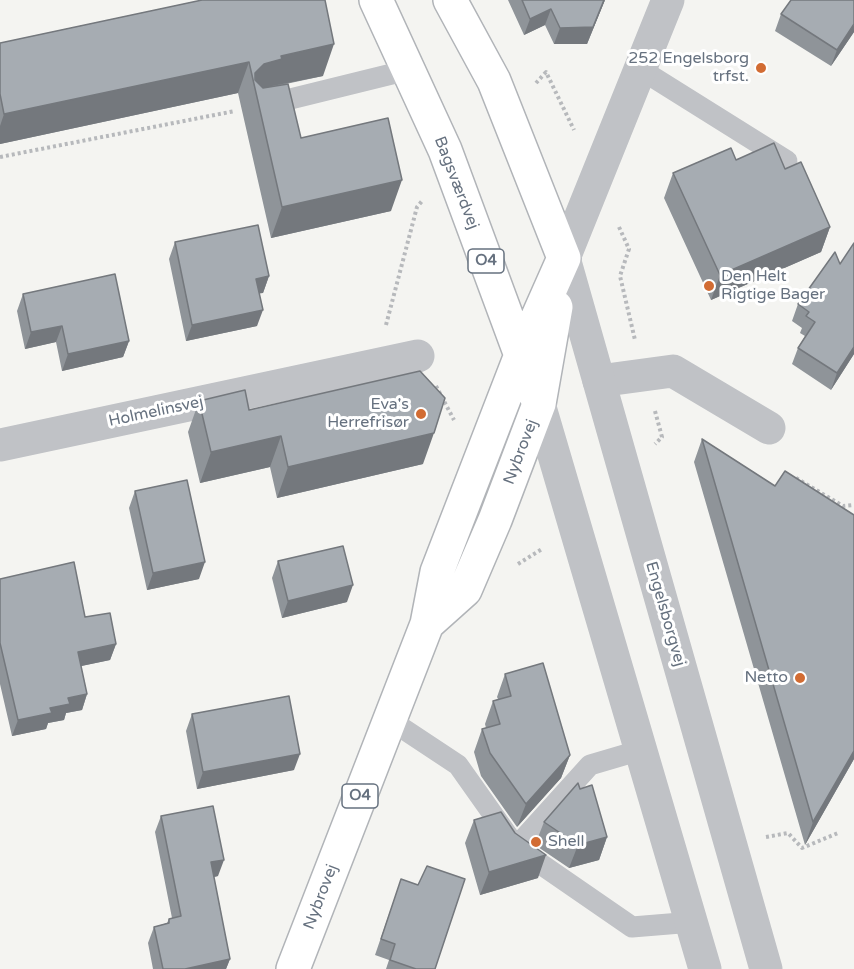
<!DOCTYPE html>
<html>
<head>
<meta charset="utf-8">
<style>
	body { margin:0 }
	canvas { display:block; background:#f4f4f1 }
</style>
</head>
<body>
<canvas width="854" height="969"></canvas>
<script>
const g = document.querySelector('canvas').getContext('2d');
g.lineJoin = 'round';
function strokePath(path, color, width, dash) { g.strokeStyle = color; g.lineWidth = width; g.lineCap = dash ? 'butt' : 'round'; g.setLineDash(dash || []); g.stroke(path); }
function fill(path, color) { g.fillStyle = color; g.fill(path, 'evenodd'); }
function write(font, color, halo, rows, align = 'center') {
  g.font = font + ' "Varela Round",sans-serif'; g.lineWidth = 6; g.setLineDash([]); g.textBaseline = 'middle'; g.strokeStyle = halo; g.fillStyle = color; for (const [text, x, y, turn = 0] of rows) {
    g.save(); g.translate(x, y); g.rotate((+turn || 0) * Math.PI / 180); g.textAlign = isNaN(turn) ? turn : align; if (halo) g.strokeText(text, 0, 0); g.fillText(text, 0, 0); g.restore();
  }
}
const primary = new Path2D(`
	M376,0L445,150L539,404
	M450,0L494,81L564,258
	M427,624L465,590L495,520L539,404L556,307
	M293,969L427,624L437,572L521,355L564,258`);
strokePath(primary, '#b1b4b8', 36);
strokePath(new Path2D(`
	M536,83L546,72L574,130
	M0,157L235,111
	M619,227L629,249L620,276L635,340
	M386,325L417,207L422,201
	M436,386L454,420
	M655,411L662,437L655,444
	M796,478L843,506L854,505
	M518,564L542,549
	M766,837L788,833L802,848L838,833`), '#b7b9bc', 4, [3, 3]);
strokePath(new Path2D(`
	M640,69L787,161
	M266,105L408,70
	M390,720L458,765L516,847L632,927L693,922
	M516,847L590,765L641,750`), '#c0c2c6', 21);
strokePath(new Path2D(`
	M599,381L673,371L769,428
	M0,445L418,356`), '#c0c2c6', 33);
strokePath(new Path2D(`
	M668,0L564,258L766,969
	M539,404L705,969`), '#c0c2c6', 33);
strokePath(primary, '#fff', 33);
fill(new Path2D(`
	M202,0L323,76L272,87L301,138L391,211L271,238L238,93L0,144V43Z
	M508,0H605L587,44H554L545,25L524,35Z
	M781,14L854,32L831,66L775,31Z
	M736,160L785,169L830,227L821,252L711,300L664,198L673,173Z
	M175,242L269,276L263,293H259L257,326L186,341L169,259Z
	M840,264L854,354L831,390L792,364L798,348L805,336L800,333L802,328L792,321L798,304Z
	M23,294L129,341L123,357L62,371L56,342L25,349L17,311Z
	M199,401L249,410L423,464L277,498L270,467L200,483L188,432Z
	M702,439L775,486L854,759L805,845L694,462Z
	M135,491L199,579L147,590L129,508Z
	M278,561L347,602L282,618L272,578Z
	M0,579L116,644L110,660L81,666L87,694L82,710L66,713L64,720L48,723L46,729L12,736L0,684Z
	M505,674L570,755L561,778L517,827L481,776L474,752L482,729L486,728L485,724L493,701L498,699L497,697Z
	M192,714L294,770L197,789L186,731Z
	M580,789L607,837L599,860L569,868L535,845L544,822Z
	M161,816L218,876L214,877L230,959L226,969H153L148,943L154,927L167,923L169,919L172,918L155,832Z
	M474,820L538,878L480,895L465,843Z
	M401,879L435,969H386L389,960L375,955Z`), '#8f9499');
fill(new Path2D(`
	M605,0L587,44H554L560,28Z
	M551,9L545,25L524,35L530,19Z
	M854,24V32L831,66L837,50Z
	M334,44L323,76L272,86L256,94L255,73L264,64L281,56Z
	M249,62L238,93L0,144V126L4,114Z
	M402,180L391,211L271,238L282,207Z
	M830,227L821,252L711,300L720,275Z
	M269,276L263,293L250,295L256,279Z
	M263,310L257,326L186,341L192,325Z
	M62,326L56,342L25,349L31,332Z
	M129,341L123,357L62,371L68,354Z
	M854,347V354L831,390L837,373Z
	M434,433L423,464L277,498L288,467Z
	M281,436L270,467L200,483L211,452Z
	M205,562L199,579L147,590L153,573Z
	M353,585L347,602L282,618L288,601Z
	M116,644L110,660L72,668L78,652Z
	M87,694L82,710L66,713L64,720L48,723L46,729L12,736L18,720L50,708L68,698Z
	M854,751V759L805,845L813,822Z
	M300,754L294,770L197,789L203,772Z
	M570,755L561,778L517,827L526,804Z
	M607,837L599,860L569,868L578,845Z
	M546,855L538,878L480,895L489,872Z
	M224,860L218,876L205,879L211,862Z
	M230,959L226,969H185Z`), '#74787d');
const building = new Path2D(`
	M202,0H325L334,44L281,56L282,59L264,64L255,73V80L263,88L288,84L301,138L388,118L402,180L282,207L249,62L4,114L0,94V43Z
	M522,0H604L593,27L560,28L551,9L530,19Z
	M791,0H854V24L837,50L781,14Z
	M774,143L785,169L801,162L830,227L720,275L673,173L731,148L736,160Z
	M258,225L269,276L256,279L263,310L192,325L175,242Z
	M854,243V347L837,373L798,348L815,322L806,316L809,312L798,304L835,252L840,264Z
	M115,274L129,341L68,354L62,326L31,332L23,294Z
	M420,371L445,398L434,433L288,467L281,436L211,452L199,401L245,390L249,410Z
	M702,439L775,486L785,471L854,515V751L813,822Z
	M187,480L205,562L153,573L135,491Z
	M343,546L353,585L288,601L278,561Z
	M74,562L85,617L110,613L116,644L78,652L87,694L68,698L70,704L50,708L52,713L18,720L0,643V579Z
	M543,663L570,755L526,804L490,753L482,729L500,724L493,701L511,696L505,674Z
	M289,696L300,754L203,772L192,714Z
	M578,783L580,789L592,785L607,837L578,845L544,822Z
	M213,806L224,860L211,862L230,959L185,969H163L154,927L169,923V919L181,916L161,816Z
	M501,812L515,833L546,855L489,872L474,820Z
	M427,866L465,879L435,969H416L390,960L395,944L381,939L401,879L418,885Z`);
fill(building, '#a6acb2');
strokePath(building, '#74787d', 1.5);
for (const [x, y, r, color] of [
	[761,68,6,"#d26c33"],
	[709,286,6,"#d26c33"],
	[421,414,6,"#d26c33"],
	[800,678,6,"#d26c33"],
	[536,842,6,"#d26c33"]
]) { const dot = new Path2D(); dot.arc(x, y, r, 0, 2 * Math.PI); g.fillStyle = color; g.fill(dot); strokePath(dot, '#fff', 2); }
for (const [x, y, w] of [
	[486,261,36],
	[360,796,36]
]) { const box = new Path2D(); box.roundRect(x - w / 2, y - 12, w, 24, 4.5); g.fillStyle = '#fff'; g.fill(box); strokePath(box, '#66717f', 1.5); }
write('bold 15px', '#66717f', null, [
	["O4",486,261],
	["O4",360,796]
]);
write('16px', '#66717f', '#fff', [
	["252 Engelsborg",749,59],
	["trfst.",749,77],
	["Den Helt",721,277,"left"],
	["Rigtige Bager",721,295,"left"],
	["Eva's",409,405],
	["Herrefrisør",409,423],
	["Netto",788,678],
	["Shell",548,842,"left"]
], 'right');
write('16px', '#66717f', '#fff', [
	["Bagsværdvej",456,183,69],
	["Holmelinsvej",156,412,-12],
	["Nybrovej",521,452,-69],
	["Engelsborgvej",665,614,74],
	["Nybrovej",321,897,-69]
]);
</script>
</body>
</html>
